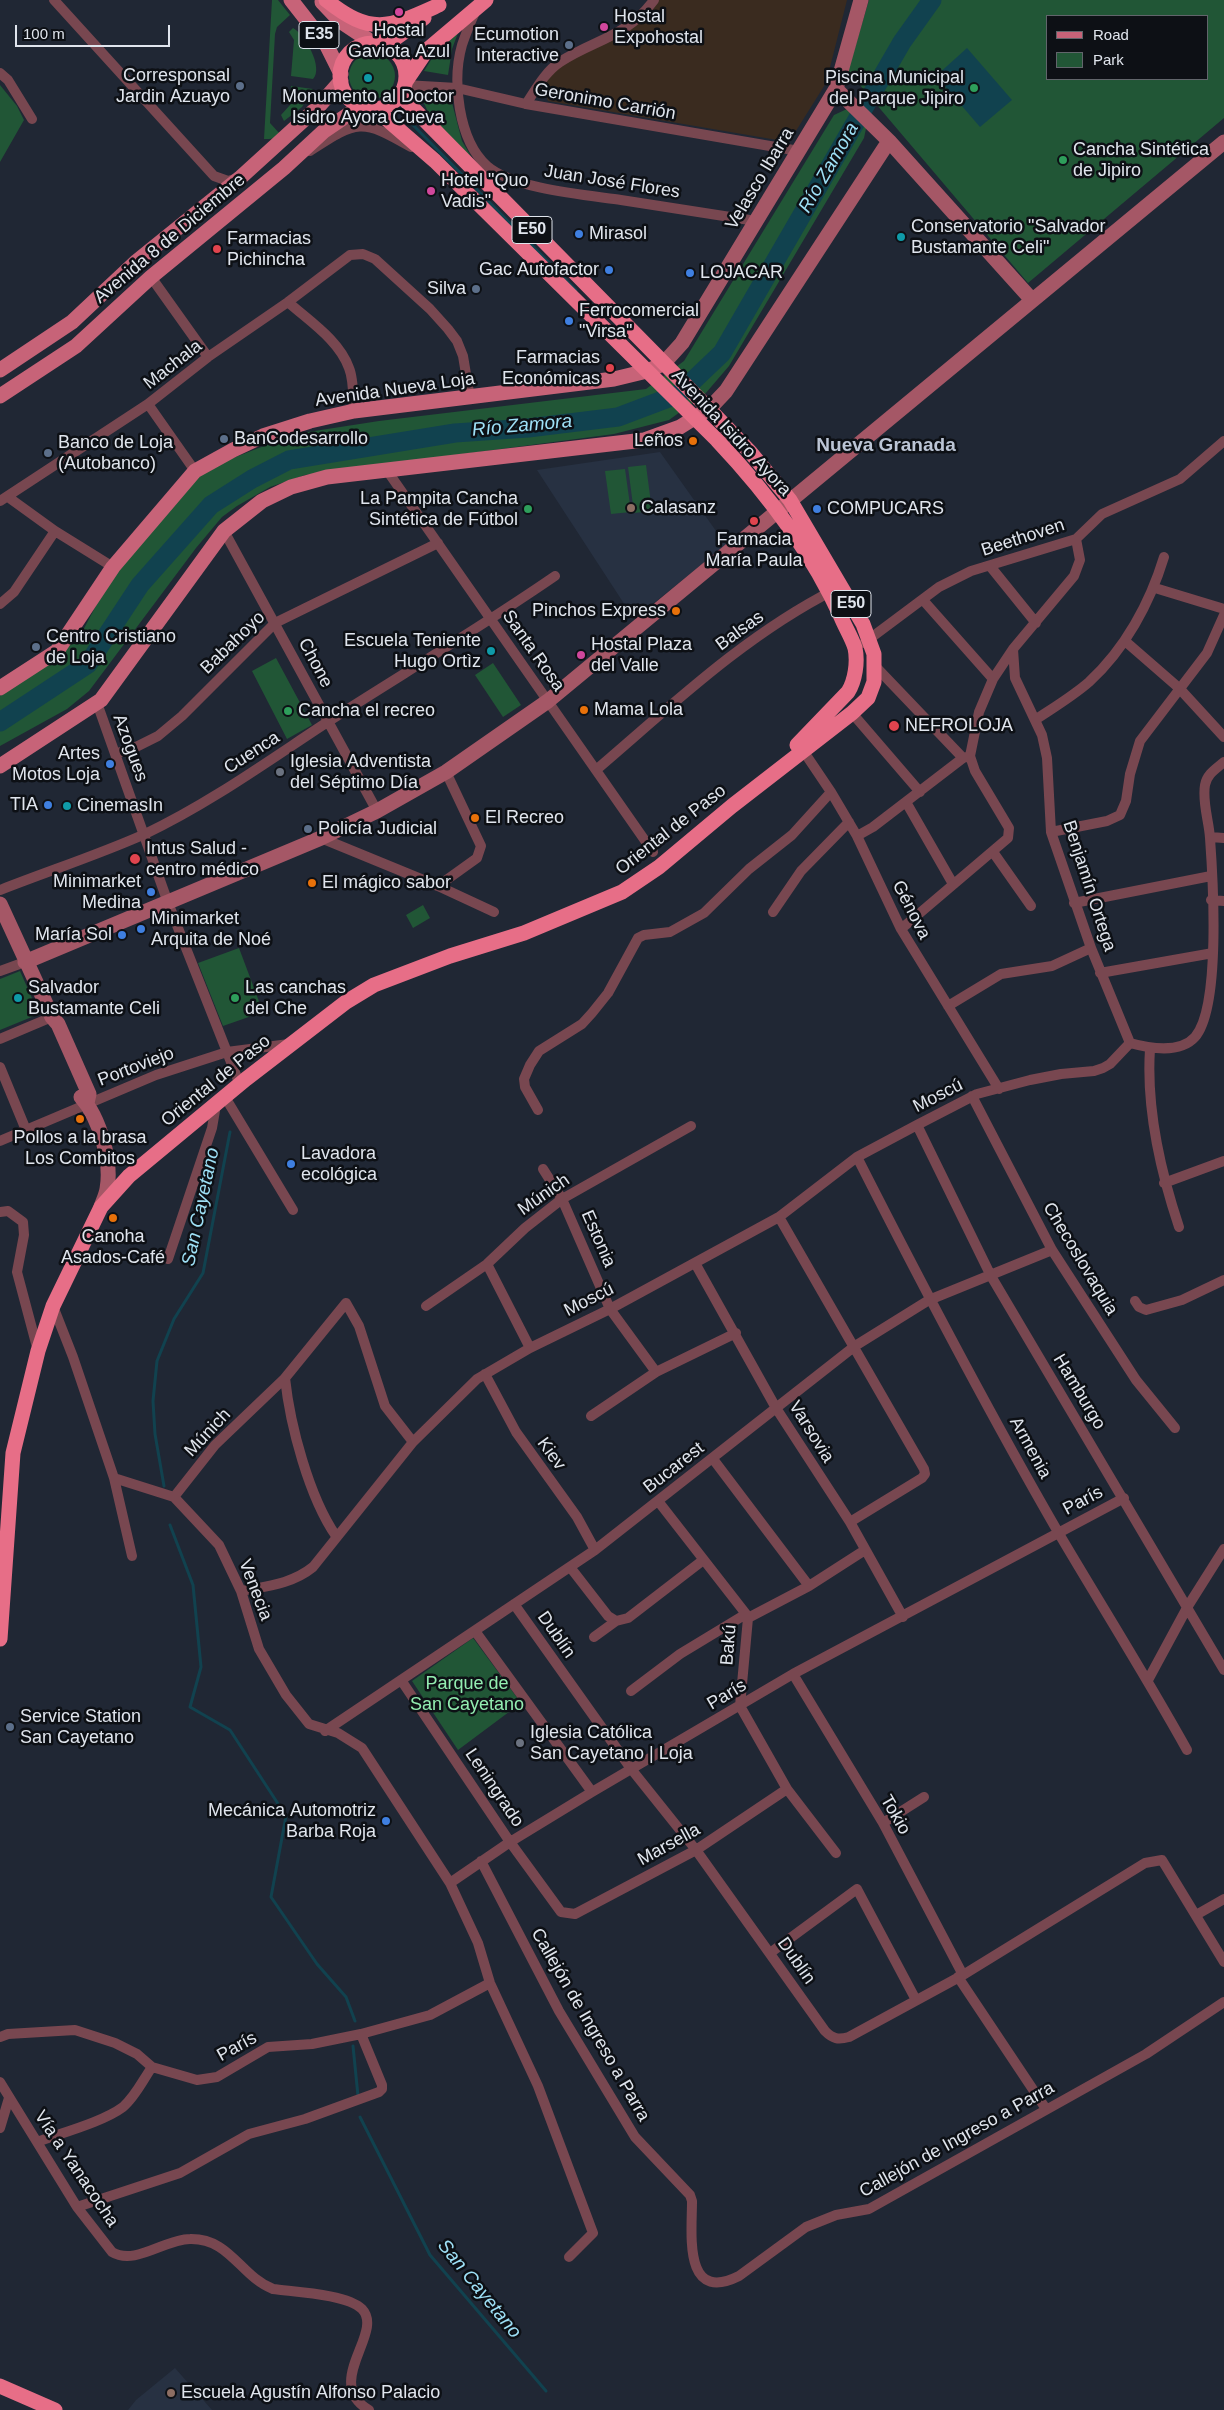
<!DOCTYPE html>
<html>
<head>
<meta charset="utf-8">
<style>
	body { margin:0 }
	#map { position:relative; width:1224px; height:2410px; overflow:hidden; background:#202734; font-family:Arial,sans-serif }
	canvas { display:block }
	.legend { position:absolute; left:1046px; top:15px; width:162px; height:65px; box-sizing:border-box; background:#0d1015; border:1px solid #61656b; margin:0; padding:6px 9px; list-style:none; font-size:15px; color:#e0e5ed }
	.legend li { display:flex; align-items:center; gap:10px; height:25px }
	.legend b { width:25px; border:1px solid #61656b }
	.scale { position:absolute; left:15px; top:25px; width:155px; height:22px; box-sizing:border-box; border:2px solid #e0e5ed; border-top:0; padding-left:6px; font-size:15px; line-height:18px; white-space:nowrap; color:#e0e5ed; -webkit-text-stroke:4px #0d1015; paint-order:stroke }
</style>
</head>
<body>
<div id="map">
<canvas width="1224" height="2410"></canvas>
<ul class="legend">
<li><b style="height:6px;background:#c76378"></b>Road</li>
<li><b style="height:14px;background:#215636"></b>Park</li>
</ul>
<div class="scale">100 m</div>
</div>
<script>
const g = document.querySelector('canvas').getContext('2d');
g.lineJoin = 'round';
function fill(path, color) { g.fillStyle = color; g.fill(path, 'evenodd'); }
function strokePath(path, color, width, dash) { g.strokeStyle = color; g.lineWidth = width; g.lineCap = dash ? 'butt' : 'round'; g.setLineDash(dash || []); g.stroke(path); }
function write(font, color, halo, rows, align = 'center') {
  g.font = font + ' Arial,sans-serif'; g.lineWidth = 5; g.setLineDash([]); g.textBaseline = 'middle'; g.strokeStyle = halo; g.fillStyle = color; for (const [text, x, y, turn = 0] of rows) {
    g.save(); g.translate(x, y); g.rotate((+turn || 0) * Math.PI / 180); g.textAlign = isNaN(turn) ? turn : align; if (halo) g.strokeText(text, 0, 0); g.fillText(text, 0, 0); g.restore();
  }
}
fill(new Path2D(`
	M656,0H847L826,83L789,142L548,101L544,88L547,79L569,57L615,39L643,20Z`), '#3a2b1f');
fill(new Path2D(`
	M660,452L726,545L634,619L537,470Z
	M175,2368L212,2410H128L136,2400Z`), '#273142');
fill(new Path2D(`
	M272,0H278L290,15L277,27L275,34L270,123L280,134C275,139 271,139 264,139Z
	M869,0H1224V118L1028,283L848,71ZM1048,16H1208V79H1048Z
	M293,28C305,34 324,68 313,79L291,76L294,40L289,32Z
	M458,33L452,49L448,75L424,71L434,55Z
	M349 76a23 23 0 1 1 46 0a23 23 0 1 1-46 0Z
	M0,85L17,106L24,120L0,162Z
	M291,86L313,89L302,107L284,121L281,115L290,105Z
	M425,90L445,93L451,99L462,141L472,158L430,116L420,95Z
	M847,109L867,124L864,138L729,366L705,394L669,420L614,434L305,475L270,487L237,506L222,517L196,548L89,691L67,709L0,746V696L79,638L111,577L207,468L295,434L379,421L646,389L684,361L834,115Z
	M646,465L652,511L634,513L628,467Z
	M625,469L631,512L611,514L605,471Z
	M276,658L312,725L287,739L252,671Z
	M493,663L521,705L503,717L475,675Z
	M423,905L430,918L413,928L406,915Z
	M239,948L263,1012L223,1026L198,963Z
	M20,971L39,1014L0,1030V979Z
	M473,1638L521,1703L458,1750L412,1681Z`), '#215636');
fill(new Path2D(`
	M967,48L1012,100L980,127L936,76Z`), '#11424f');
strokePath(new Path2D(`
	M410,122L576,290
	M164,1486L155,1434L153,1401L157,1361L174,1319L203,1273L230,1132
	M170,1525L193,1585L201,1667L190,1707L230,1730L286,1816L271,1897L317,1964L346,1997L355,2021
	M353,2046L358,2096
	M360,2117L430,2255L546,2391`), '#11424f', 3);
strokePath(new Path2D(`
	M0,722L88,664L140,585L211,505L252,479L289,460L455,433L528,428L618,417L679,394L722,353L902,42L932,0`), '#11424f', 19);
strokePath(new Path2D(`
	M54,0L214,176L228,181L238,178
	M476,10C471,21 466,33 462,45C452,80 458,140 487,166C513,189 586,195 621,200C666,207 711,214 756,221
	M0,73L8,80L32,119
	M405,85L457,88L526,104L799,151
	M526,104C536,89 545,72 560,62C595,39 626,38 654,0
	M310,151C358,120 361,118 411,147
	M151,277L208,357
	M288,302C309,321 339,340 349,368C354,380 353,398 354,411
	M148,404L195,471
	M386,469L653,852
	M8,497L55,531L113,567
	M0,501L148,404L208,357L288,302L350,255L363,254L375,259L430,309L448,329L457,341L463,356L470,398
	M224,531L377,811
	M990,566L1036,623
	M1155,588L1224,609
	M923,600L993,679
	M0,604L14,592L55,531
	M1125,641L1179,688L1224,737
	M864,643L939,587L971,571L1076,539L1102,514L1180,479L1224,441
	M1013,649L1015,678L1042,735L1047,758L1051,832L1091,948L1130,1043
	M876,667L963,758
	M97,703L167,900L240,1085
	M852,713L920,792
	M1035,720C1053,708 1073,696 1089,682C1125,649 1150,603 1164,557
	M800,746L831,792L857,836L901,929L999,1089
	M115,754L136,747L158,736L182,716L275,623L438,543
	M596,770C671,706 745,635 834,590
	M906,802L953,884
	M1051,832L1107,821L1120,815L1126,801L1130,774L1140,741L1207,653L1224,615
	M857,836L873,827L963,758L970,756
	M1210,837L1224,838
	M321,838L438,886L494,912
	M993,852L1031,906
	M438,886L477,858L481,846L446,772
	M0,890C48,871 98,855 145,834C210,803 268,761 329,721C404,673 481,627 555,576
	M1211,900L1224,901
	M1074,903L1211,876
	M773,912L801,871L849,822
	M901,929L1008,838L1009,828L975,771L970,756L979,712L993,679L1013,649L1074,576L1080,560L1076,539
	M0,971L25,962
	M1100,973L1213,953
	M948,1006L1001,974L1052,966L1091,948
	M0,1039L52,1017
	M1130,1043C1148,1048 1180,1054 1195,1037C1221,1007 1213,879 1210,838C1209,821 1202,802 1205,785C1207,774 1216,769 1224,762
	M1150,1049C1146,1109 1160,1170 1179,1227
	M0,1067L26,1130
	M972,1096L1052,1250L1136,1380L1175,1428
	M225,1097L293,1210
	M538,1110L525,1087L524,1079L530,1065L539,1051L582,1024L592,1013L608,993L638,938L644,935L670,932L704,913L749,869L792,835L831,792
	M917,1125L991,1276L1224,1670
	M0,1141L156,1075L227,1052L289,1044
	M857,1157C921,1283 987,1409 1058,1532C1101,1605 1146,1676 1187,1750
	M543,1169L562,1199L610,1309L656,1372
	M1164,1183L1224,1161
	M0,1212L8,1211L23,1222L24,1235L17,1272L38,1351
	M779,1217L924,1469L925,1474L922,1478L850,1522
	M168,1259L212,1128L216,1105
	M695,1263L776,1408L850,1522L903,1617
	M487,1264L530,1348
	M1135,1301L1139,1307L1146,1310L1182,1300L1224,1280
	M53,1306L73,1357L114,1478L174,1497L219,1545L241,1591L259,1649L286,1695L309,1724L338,1733L362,1748L450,1883L478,1943L490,1983L538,2086L593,2233L569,2257
	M426,1306L487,1264L525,1228L562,1199L691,1126
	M485,1374L516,1432L577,1517L595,1550
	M285,1378C290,1425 309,1497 336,1536
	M591,1416L656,1372L736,1333
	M713,1459L809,1586
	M114,1478L132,1556
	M174,1497L215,1445L285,1378L346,1303L359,1326L385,1406L413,1442
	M658,1501L746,1614L748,1618L740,1706L787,1789L836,1853
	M570,1567L608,1616L616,1621
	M241,1591C267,1586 292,1584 313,1567L413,1442L477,1379L530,1348L610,1309L779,1217L857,1157L917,1125L977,1094L1030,1080L1061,1074L1094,1071L1103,1068L1110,1064L1130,1043
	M514,1604L632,1770L696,1850L825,2031C833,2039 838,2040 849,2037L963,1975L1145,1863L1162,1860L1224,1962
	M748,1618L809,1586L865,1550
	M475,1631L592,1792
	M594,1637L616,1621L628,1618L702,1561
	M793,1674L883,1823L963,1975
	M401,1680L510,1842L561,1912L575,1914L696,1850L787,1789
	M1148,1680L1188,1606L1224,1549
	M631,1691L680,1654L746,1614
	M325,1731L595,1550L855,1346L929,1300L1052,1250
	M883,1823L924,1797
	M481,1861L559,2011L635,2137L690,2195L692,2201C692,2234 683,2304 739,2276L806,2227L836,2215L869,2209L1146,2054L1224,2002
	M450,1883L510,1842L592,1792L793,1674L1124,1498
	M1196,1915L1224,1899
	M770,1953L857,1889L916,2000
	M958,1977L1046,2109
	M0,2037L8,2034L75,2030L115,2043L137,2054L152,2067L197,2080L217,2077L268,2047L312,2044L361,2034L430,2015L490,1983
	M0,2082L77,2207L112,2252C135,2266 165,2239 190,2239C230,2238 240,2276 273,2289C295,2292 347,2294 362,2309C385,2333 322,2382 369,2410
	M0,2128L9,2098
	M37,2142C61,2133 103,2122 123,2107C135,2097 143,2080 152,2067
	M77,2207L180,2173L249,2134L305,2119L379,2092L382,2089V2085L361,2034`), '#784750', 10);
strokePath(new Path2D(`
	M836,89L889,141L1032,300
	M663,364L682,343L836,89L861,0
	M709,409L726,391L889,141
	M0,904L52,1017L58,1024L89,1094L87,1103
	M25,962L321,838L377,811L446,772L548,701L1224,142
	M81,1097C100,1118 112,1162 107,1189C106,1195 103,1201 101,1207`), '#a55766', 15);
strokePath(new Path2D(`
	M291,0L327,46L341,74
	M322,2L340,21L373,43
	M0,370L72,322L137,261L241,177L318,107L341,81
	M0,396L76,346L151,277L284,168L324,131L361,106
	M0,688L57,651L113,567L195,471L233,450L263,436L310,421L354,411L614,379L647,371L663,364
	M0,766L101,700L224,531L262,501L291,487L327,477L644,440L680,427L704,412`), '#c76378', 15);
strokePath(new Path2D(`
	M326,0C372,37 390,27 439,5
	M340 76a33 33 0 1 1 66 0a33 33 0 1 1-66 0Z
	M377,43L396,38L424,18
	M406,81L427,50L486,0
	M375,109L435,161L717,440C767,493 811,550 841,617C845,627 852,638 855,648C858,662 855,681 848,692L797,745
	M0,1639L13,1453L38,1351L53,1306L101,1207L129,1176L246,1079L346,1002L374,985L450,956L524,933L622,892L659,867L732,806L852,713L868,698L874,682V654L863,624L790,500L751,453L709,409L400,95
	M0,2386L55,2410`), '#e76e87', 15);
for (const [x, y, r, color] of [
	[399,12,5,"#d1479c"],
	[604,27,5,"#d1479c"],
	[569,45,5,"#5c6f8a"],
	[368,78,5,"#0f9aa8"],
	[240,86,5,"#5c6f8a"],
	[974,88,5,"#2e9e5b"],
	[1063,160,5,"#2e9e5b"],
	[431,191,5,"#d1479c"],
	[579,234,5,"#3f7fe0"],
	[901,237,5,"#0f9aa8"],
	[217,249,5,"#e0444e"],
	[609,270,5,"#3f7fe0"],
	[690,273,5,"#3f7fe0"],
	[476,289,5,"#5c6f8a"],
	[569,321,5,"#3f7fe0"],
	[610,368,5,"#e0444e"],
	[224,439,5,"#5c6f8a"],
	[693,441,5,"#e8710a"],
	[48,453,5,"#5c6f8a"],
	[631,508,5,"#8d6e63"],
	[528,509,5,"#2e9e5b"],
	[817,509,5,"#3f7fe0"],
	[754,521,5,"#e0444e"],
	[676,611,5,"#e8710a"],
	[36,647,5,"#5c6f8a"],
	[491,651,5,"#0f9aa8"],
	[581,655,5,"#d1479c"],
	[584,710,5,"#e8710a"],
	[288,711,5,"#2e9e5b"],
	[894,726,6,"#e0444e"],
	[110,764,5,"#3f7fe0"],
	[280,772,5,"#6b7280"],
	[48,805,5,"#3f7fe0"],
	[67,806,5,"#0f9aa8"],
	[475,818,5,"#e8710a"],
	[308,829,5,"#5c6f8a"],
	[135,859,6,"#e0444e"],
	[312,883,5,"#e8710a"],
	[151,892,5,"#3f7fe0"],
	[141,929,5,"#3f7fe0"],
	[122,935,5,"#3f7fe0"],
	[18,998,5,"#0f9aa8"],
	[235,998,5,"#2e9e5b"],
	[80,1119,5,"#e8710a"],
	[291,1164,5,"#3f7fe0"],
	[113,1218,5,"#e8710a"],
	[10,1727,5,"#5c6f8a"],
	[520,1743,5,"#6b7280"],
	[386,1821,5,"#3f7fe0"],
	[171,2393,5,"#8d6e63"]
]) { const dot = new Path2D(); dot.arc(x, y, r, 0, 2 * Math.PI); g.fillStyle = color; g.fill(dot); strokePath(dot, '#0d1015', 2); }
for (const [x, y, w] of [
	[319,35,40],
	[532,230,40],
	[851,604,40]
]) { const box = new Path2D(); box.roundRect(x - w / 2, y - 13.5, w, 27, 4); g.fillStyle = '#0d1015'; g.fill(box); strokePath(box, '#e0e5ed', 1); }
write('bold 16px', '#e0e5ed', null, [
	["E35",319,35],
	["E50",532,230],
	["E50",851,604]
]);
write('18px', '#e0e5ed', '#0d1015', [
	["Hostal",614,17],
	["Expohostal",614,38],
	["Hostal",399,31,"center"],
	["Gaviota Azul",399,52,"center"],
	["Ecumotion",559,35,"right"],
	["Interactive",559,56,"right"],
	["Corresponsal",230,76,"right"],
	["Jardin Azuayo",230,97,"right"],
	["Piscina Municipal",964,78,"right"],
	["del Parque Jipiro",964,99,"right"],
	["Monumento al Doctor",368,97,"center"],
	["Isidro Ayora Cueva",368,118,"center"],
	["Cancha Sintética",1073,150],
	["de Jipiro",1073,171],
	["Hotel \"Quo",441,181],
	["Vadis\"",441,202],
	["Conservatorio \"Salvador",911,227],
	["Bustamante Celi\"",911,248],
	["Mirasol",589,234],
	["Farmacias",227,239],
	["Pichincha",227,260],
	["Gac Autofactor",599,270,"right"],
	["LOJACAR",700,273],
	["Silva",466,289,"right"],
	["Ferrocomercial",579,311],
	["\"Virsa\"",579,332],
	["Farmacias",600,358,"right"],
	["Económicas",600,379,"right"],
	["BanCodesarrollo",234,439],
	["Leños",683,441,"right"],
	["Banco de Loja",58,443],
	["(Autobanco)",58,464],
	["La Pampita Cancha",518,499,"right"],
	["Sintética de Fútbol",518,520,"right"],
	["Calasanz",641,508],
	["COMPUCARS",827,509],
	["Farmacia",754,540,"center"],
	["María Paula",754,561,"center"],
	["Pinchos Express",666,611,"right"],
	["Centro Cristiano",46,637],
	["de Loja",46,658],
	["Escuela Teniente",481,641,"right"],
	["Hugo Ortìz",481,662,"right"],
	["Hostal Plaza",591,645],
	["del Valle",591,666],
	["Mama Lola",594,710],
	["Cancha el recreo",298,711],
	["NEFROLOJA",905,726],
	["Artes",100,754,"right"],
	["Motos Loja",100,775,"right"],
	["Iglesia Adventista",290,762],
	["del Séptimo Día",290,783],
	["TIA",38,805,"right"],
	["CinemasIn",77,806],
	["El Recreo",485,818],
	["Policía Judicial",318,829],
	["Intus Salud -",146,849],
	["centro médico",146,870],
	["Minimarket",141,882,"right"],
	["Medina",141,903,"right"],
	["El mágico sabor",322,883],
	["Minimarket",151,919],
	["Arquita de Noé",151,940],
	["María Sol",112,935,"right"],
	["Salvador",28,988],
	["Bustamante Celi",28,1009],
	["Las canchas",245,988],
	["del Che",245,1009],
	["Pollos a la brasa",80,1138,"center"],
	["Los Combitos",80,1159,"center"],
	["Lavadora",301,1154],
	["ecológica",301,1175],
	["Canoha",113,1237,"center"],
	["Asados-Café",113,1258,"center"],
	["Service Station",20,1717],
	["San Cayetano",20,1738],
	["Iglesia Católica",530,1733],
	["San Cayetano | Loja",530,1754],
	["Mecánica Automotriz",376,1811,"right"],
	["Barba Roja",376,1832,"right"],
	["Escuela Agustín Alfonso Palacio",181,2393]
], 'left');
write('18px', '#e0e5ed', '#0d1015', [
	["Geronimo Carrión",605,102,10],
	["Velasco Ibarra",760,179,-59],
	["Juan José Flores",612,182,9],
	["Avenida 8 de Diciembre",170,239,-40],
	["Machala",173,365,-38],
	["Avenida Nueva Loja",395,390,-8],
	["Avenida Isidro Ayora",731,433,47],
	["Beethoven",1023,538,-18],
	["Balsas",740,631,-36],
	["Babahoyo",233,643,-44],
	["Santa Rosa",533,651,55],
	["Chone",315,663,62],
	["Azogues",130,748,70],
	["Cuenca",252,753,-33],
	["Oriental de Paso",671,830,-38],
	["Benjamín Ortega",1089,886,72],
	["Génova",911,910,63],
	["Portoviejo",136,1067,-21],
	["Oriental de Paso",216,1081,-39],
	["Moscú",938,1096,-27],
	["Múnich",544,1195,-35],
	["Estonia",598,1239,66],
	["Checoslovaquia",1080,1259,59],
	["Moscú",589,1300,-27],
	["Hamburgo",1079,1392,59],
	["Varsovia",811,1432,58],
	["Múnich",208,1433,-47],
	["Armenia",1030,1448,61],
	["Kiev",551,1454,54],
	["Bucarest",674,1468,-38],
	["París",1083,1501,-28],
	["Venecia",255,1590,69],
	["Dublín",556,1635,55],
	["Bakú",729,1645,-85],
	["París",727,1695,-31],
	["Leningrado",494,1788,56],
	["Tokio",895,1815,60],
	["Marsella",669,1845,-29],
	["Dublín",796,1961,55],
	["Callejón de Ingreso a Parra",590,2025,60],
	["París",237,2047,-29],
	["Callejón de Ingreso a Parra",957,2140,-29],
	["Vía a Yanacocha",76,2169,56]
]);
write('18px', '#93edb1', '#0d1015', [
	["Parque de",467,1684],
	["San Cayetano",467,1705]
]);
write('italic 19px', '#9ee0f6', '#0d1015', [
	["Río Zamora",829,168,-60],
	["Río Zamora",522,426,-5],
	["San Cayetano",201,1207,-78],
	["San Cayetano",479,2289,51]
]);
write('bold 19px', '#bcc5d5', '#0d1015', [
	["Nueva Granada",886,446]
]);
</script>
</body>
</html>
